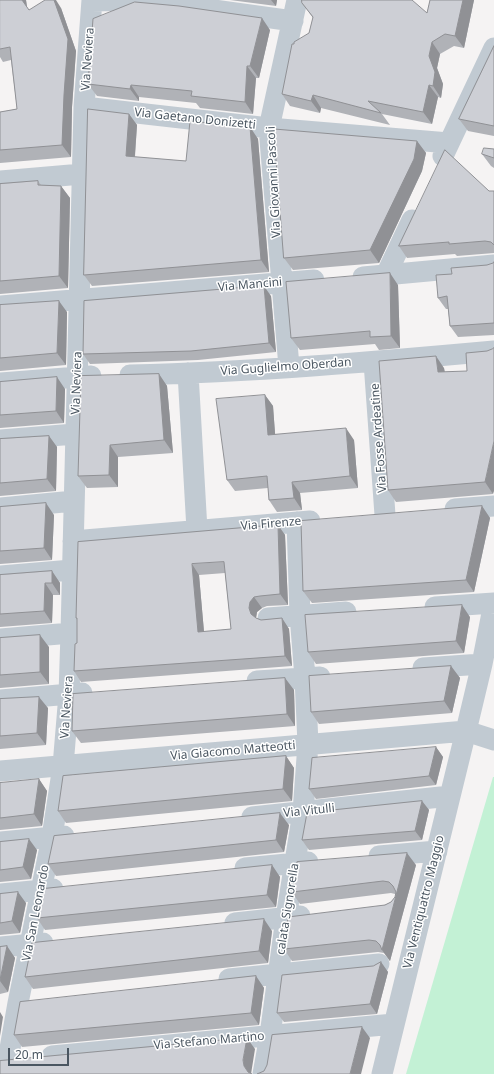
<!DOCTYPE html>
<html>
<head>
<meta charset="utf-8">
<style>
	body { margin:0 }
	#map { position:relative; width:494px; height:1074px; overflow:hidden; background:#f5f3f3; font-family:"Noto Sans",sans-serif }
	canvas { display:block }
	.scale { position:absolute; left:8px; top:1048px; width:61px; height:18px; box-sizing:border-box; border:2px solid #4a5661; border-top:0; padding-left:5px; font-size:12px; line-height:14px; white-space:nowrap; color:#4a5661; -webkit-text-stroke:3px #fff; paint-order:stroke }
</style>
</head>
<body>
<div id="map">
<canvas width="494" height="1074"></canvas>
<div class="scale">20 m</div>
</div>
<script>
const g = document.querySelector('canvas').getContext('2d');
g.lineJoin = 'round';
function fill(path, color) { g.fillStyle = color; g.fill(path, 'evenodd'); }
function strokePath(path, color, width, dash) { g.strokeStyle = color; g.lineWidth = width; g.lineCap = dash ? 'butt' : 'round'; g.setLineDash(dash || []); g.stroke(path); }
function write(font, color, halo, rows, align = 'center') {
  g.font = font + ' "Noto Sans",sans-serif'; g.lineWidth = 3; g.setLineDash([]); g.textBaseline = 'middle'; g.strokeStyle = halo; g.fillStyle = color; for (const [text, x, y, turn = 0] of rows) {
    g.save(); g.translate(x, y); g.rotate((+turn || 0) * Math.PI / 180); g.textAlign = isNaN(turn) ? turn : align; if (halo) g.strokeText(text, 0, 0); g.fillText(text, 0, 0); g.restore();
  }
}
fill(new Path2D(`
	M493,777H494V1074H406Z`), '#c3f1d5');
strokePath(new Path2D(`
	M92,1L143,0L293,21
	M84,107L269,128L449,143
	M443,156L494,48
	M0,181L82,174
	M386,275L412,220
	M363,277L494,265
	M0,306L314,280
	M374,362L385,515
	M289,367L269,128L297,0
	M188,373L197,530
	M130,375C252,372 373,362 494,351
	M0,383L91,376
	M0,440L75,434
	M0,508L74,501
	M455,509L494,506
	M73,541L310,521
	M0,576L72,570
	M435,607L494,603
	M268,618L346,612
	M0,639L71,633
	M423,668L482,664
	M257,681L320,677
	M0,700L82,693
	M0,771L466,731L494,740
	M252,817L450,796
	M0,842L64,836
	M379,856L437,851
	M245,868L308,862
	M0,894L53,889
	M235,923L300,916
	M0,947L43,943
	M229,979L379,964
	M52,1056L394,1024
	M8,1060L18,1003L52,837L63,766L69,694L71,633L84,107L92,0
	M263,1074L270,1035L286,918L303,812L308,744L305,678L300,615L297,522
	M382,1074L466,731L482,664L494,603`), '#c1cad2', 21);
fill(new Path2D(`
	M0,0H26L27,7L29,10L61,8L76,51L72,107L71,157L0,163V112L17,109L11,60L3,62L0,57Z
	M230,0H277L276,6Z
	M430,0H474L464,48L454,46L440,54L437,68L443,84L441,98L438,97L432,124L382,114L390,125L321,108L320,113L290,106L282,94L294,44L309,33L313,18L302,3L427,13Z
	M270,30L259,78H256L253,114L200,108L196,103L139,97V101L97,96L88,84Z
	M494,46V136L468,131L459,119Z
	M129,114L137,125L135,157L186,161L250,127L258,139L269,272L92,286L84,275Z
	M417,141L426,153L422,171L379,263L293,270L284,258Z
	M494,149V168L491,166L482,154Z
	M38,181L41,185L61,186L70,198L68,288L0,294V184Z
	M489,191H494V253L457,256L455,254L407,258L399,246Z
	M494,262V335L458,337L450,326L448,309H446L438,298L452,274L487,265L493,263Z
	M398,285L400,348L379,350L375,344L300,350L291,338Z
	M271,296L276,352L198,360L90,364L83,354Z
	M0,305L67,312L66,365L0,371Z
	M444,368L445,372L493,494L396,502L388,490Z
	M159,374L167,386L173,453L118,457V487L87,488L78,476Z
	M0,382L65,389L64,423L0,428Z
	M265,395L273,406L275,434L354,440L358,488L300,493L302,510L277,512L269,500L268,488L235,491L227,480Z
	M49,436L57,447L56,491L0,496V439Z
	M482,506L490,518L474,592L312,603L303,591Z
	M0,507L54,515L52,560L0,564Z
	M278,525L285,535L288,605L267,606L262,608L257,612L256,618L261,620L282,618L289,629L292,666L81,682L74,671L77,643V620L76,618ZM225,573L231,629L204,632L199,575Z
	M52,571L60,583V595H53L52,623L0,627V575Z
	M470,617L464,653L316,664L308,652Z
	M0,638L49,647V684L0,688Z
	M451,666L460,678L452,713L319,724L311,712Z
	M285,678L294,690L295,726L81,743L72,731Z
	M0,699L48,708L46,745L0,749Z
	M436,747L443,757L436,785L316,799L309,789Z
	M286,756L294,768L292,801L66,823L58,811Z
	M39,779L47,791L42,826L0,830V783Z
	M422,801L429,810L422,840L309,850L302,840Z
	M289,825L284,852L56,876L48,864Z
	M0,842L37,850L31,879L0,882Z
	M272,865L280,877L276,907L45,930L37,918Z
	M416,865L390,961L384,953L378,952L292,961L284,949L391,902L395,897V894L391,893L300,904L292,892Z
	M0,894L26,903L20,933L0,935Z
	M272,931L268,963L33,989L25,977Z
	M7,946L15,958L8,992L0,994V947Z
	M381,962L388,972L377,1014L284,1022L277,1013L373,966Z
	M256,976L264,988L259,1025L22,1047L14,1035Z`), '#b0b2b7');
fill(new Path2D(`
	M22,0H26L27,7Z
	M54,0H56L61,8L76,51L72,107L71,157L62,145Z
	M271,0H277L276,6Z
	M463,0H474L464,48L455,36Z
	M262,18L270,30L259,78L250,66Z
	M432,42L440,54L437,68L443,84L441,98L433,86L429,56Z
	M247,66L256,78L253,114L245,102Z
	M131,85L139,97V101L130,89Z
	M429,85L438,97L432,124L423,112Z
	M313,95L321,108L320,113L311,101Z
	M129,114L137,125L134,167L126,156Z
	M250,127L258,139L269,272L261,260Z
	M417,141L426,153L422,171L379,263L370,250Z
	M61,186L70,198L68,288L59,276Z
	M390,273L398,285L400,348L391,336Z
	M264,286L271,296L276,352L269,343Z
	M59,301L67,312L66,365L57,353Z
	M436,356L444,368L446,383L438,372Z
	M159,374L167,386L173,453L164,440Z
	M57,377L65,389L64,423L56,411Z
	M265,395L273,406L276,446L268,435Z
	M346,428L354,440L358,488L350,476Z
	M49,436L57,447L56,491L47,479Z
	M494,441V491L493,494L485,482Z
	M110,445L118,457V487L109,475Z
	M292,482L300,493L302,510L294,498Z
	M46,503L54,515L52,560L44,548Z
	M482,506L490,518L474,592L466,580Z
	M278,525L285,535L288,605L280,594Z
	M192,564L199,575L205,643L198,632Z
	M52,571L60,583V595L52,583Z
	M45,583L53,595L52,623L44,611Z
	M254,597L262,608L257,612L256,618L251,614L249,608L250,602Z
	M462,605L470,617L464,653L456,641Z
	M282,618L289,629L292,666L285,656Z
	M40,635L49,647V684L40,672Z
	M451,666L460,678L452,713L444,701Z
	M285,678L294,690L295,726L287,714Z
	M39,697L48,708L46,745L37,733Z
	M436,747L443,757L436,785L429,776Z
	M286,756L294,768L292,801L283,789Z
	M39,779L47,791L42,826L34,814Z
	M422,801L429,810L422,840L415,831Z
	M280,813L289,825L284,852L276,840Z
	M29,839L37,850L31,879L23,867Z
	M407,853L416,865L390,961L382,950Z
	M272,865L280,877L276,907L267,895Z
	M18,892L26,903L20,933L12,921Z
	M264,919L272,931L268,963L259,951Z
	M7,946L15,958L8,992L0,981Z
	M381,962L388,972L377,1014L370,1004Z
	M256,976L264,988L259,1025L251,1013Z
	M0,1012L3,1017L0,1036Z
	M362,1027L370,1038L361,1074H350Z
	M247,1038L255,1049L251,1074H249L244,1066L243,1060Z`), '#909195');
const building = new Path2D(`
	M0,0H22L29,10L45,0H54L68,39L64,95L62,145L0,150V112L17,109L10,47L0,49Z
	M302,0H412L427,13L430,0H463L455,36L445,34L432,42L429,56L435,72L433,86L429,85L423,112L368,101L381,113L313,95L311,101L282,94L292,44H294V42L309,33L313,17L302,3Z
	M135,2L179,6L262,18L250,66H247L245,102L191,96L192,91L131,85L130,89L88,84L93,19Z
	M494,46V126L459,119Z
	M88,109L129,114L126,156L186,161L190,121L250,127L261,260L84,275Z
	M274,129L417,141L414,159L370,250L284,258Z
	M484,148L494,149V158L482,154Z
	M445,150L489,191H494V245L491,242L485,241L449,244V242L399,246Z
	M38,181V185L61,186L59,276L0,281V184Z
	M494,262V323L450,326L447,296L438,298L436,275L452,274L451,268L487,265L493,263Z
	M390,273L391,336L370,337V331L291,338L286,282Z
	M264,286L269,343L191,351L83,354L84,301Z
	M59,301L57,353L0,358V305Z
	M494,348V441L485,482L388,490L379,361L436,356L438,372L467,371L466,353L487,351L492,349Z
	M159,374L164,440L110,445L109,475L78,476L81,376Z
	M57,377L56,411L0,415V382Z
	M265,395L268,435L346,428L350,476L292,482L294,498L269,500L267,476L227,480L216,399Z
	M49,436L47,479L0,483V439Z
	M46,503L44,548L0,551V507Z
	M482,506L466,580L303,591L301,521Z
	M278,525L280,594L260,596L254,597L250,602L249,608L251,614L256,618L261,620L282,618L285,656L74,671L75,644L77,643V618H76L78,542ZM224,562L231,629L198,632L192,564Z
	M52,571V583H45L44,611L0,614V575Z
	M462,605L456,641L308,652L305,615Z
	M40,635V672L0,675V638Z
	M451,666L444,701L311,712L309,676Z
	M285,678L287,714L72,731L73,694Z
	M39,697L37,733L0,736V699Z
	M436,747L429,776L309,789L312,758Z
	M286,756L283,789L58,811L63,776Z
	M39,779L34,814L0,818V783Z
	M422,801L415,831L302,840L307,813Z
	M280,813L276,840L48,864L54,836Z
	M29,839L23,867L0,870V842Z
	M407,853L382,950L380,945L376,941L369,940L284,949L288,917L385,905L391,902L395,897L396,892L393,886L389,882L383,881L292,892L297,862Z
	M272,865L267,895L37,918L43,889Z
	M18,892L12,921L0,923V894Z
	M264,919L259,951L25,977L32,943Z
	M7,946L0,980V947Z
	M381,962L370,1004L277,1013L282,975L373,966Z
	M256,976L251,1013L14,1035L20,1002Z
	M362,1027L350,1074H257L264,1071L267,1065L272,1035Z
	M247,1038L243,1060L244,1066L248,1072L252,1074H0V1061Z`);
fill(building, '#cdcfd5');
strokePath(building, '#909195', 1);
write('12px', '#4a5661', '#fff', [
	["Via Neviera",88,59,-86],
	["Via Gaetano Donizetti",195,119,6],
	["Via Giovanni Pascoli",274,182,-93],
	["Via Mancini",250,285,-5],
	["Via Guglielmo Oberdan",286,367,-4],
	["Via Neviera",77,383,-88],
	["Via Fosse Ardeatine",379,438,-94],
	["Via Firenze",271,524,-5],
	["Via Neviera",67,707,-86],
	["Via Giacomo Matteotti",233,751,-5],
	["Via Vitulli",309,811,-6],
	["Via Ventiquattro Maggio",424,902,-76],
	["calata Signorella",288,909,-81],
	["Via San Leonardo",36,913,-79],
	["Via Stefano Martino",209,1041,-5]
]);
</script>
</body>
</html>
